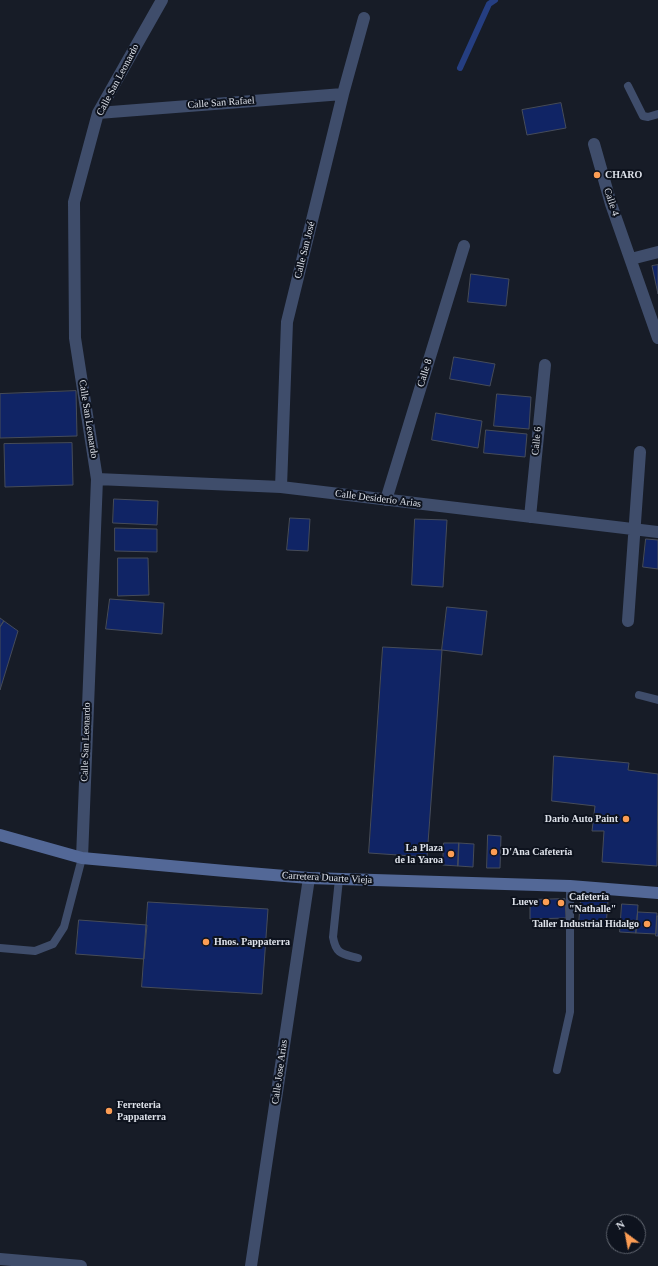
<!DOCTYPE html>
<html>
<head>
<meta charset="utf-8">
<style>
	body { margin:0 }
	#map { position:relative; width:658px; height:1266px; overflow:hidden; background:#171c27; font-family:"Times New Roman",serif }
	canvas { display:block }
	.north { position:absolute; left:606px; top:1214px; width:40px; height:40px; box-sizing:border-box; background:#0e131e; border:1px solid #616670; border-radius:50%; rotate:328deg; font-size:11px; font-weight:700; line-height:16px; text-align:center; color:#dee2ea }
	.north::after { content:''; display:block; margin:auto; width:14px; height:18px; background:#fc9d54; clip-path:polygon(50% 0,100% 100%,50% 72%,0 100%) }
</style>
</head>
<body>
<div id="map">
<canvas width="658" height="1266"></canvas>
<div class="north">N</div>
</div>
<script>
const g = document.querySelector('canvas').getContext('2d');
g.lineJoin = 'round';
function strokePath(path, color, width, dash) { g.strokeStyle = color; g.lineWidth = width; g.lineCap = dash ? 'butt' : 'round'; g.setLineDash(dash || []); g.stroke(path); }
function fill(path, color) { g.fillStyle = color; g.fill(path, 'evenodd'); }
function write(font, color, halo, rows, align = 'center') {
  g.font = font + ' "Times New Roman",serif'; g.lineWidth = 4; g.setLineDash([]); g.textBaseline = 'middle'; g.strokeStyle = halo; g.fillStyle = color; for (const [text, x, y, turn = 0] of rows) {
    g.save(); g.translate(x, y); g.rotate((+turn || 0) * Math.PI / 180); g.textAlign = isNaN(turn) ? turn : align; if (halo) g.strokeText(text, 0, 0); g.fillText(text, 0, 0); g.restore();
  }
}
strokePath(new Path2D(`
	M460,68L489,4L495,0`), '#253e81', 6);
const building = new Path2D(`
	M561,103L566,128L527,135L522,110Z
	M658,265V294L652,266Z
	M471,274L509,279L506,306L468,302Z
	M454,357L495,364L490,386L450,379Z
	M76,391L77,436L0,438V394Z
	M497,394L531,397L529,429L494,426Z
	M436,413L482,421L478,448L432,440Z
	M486,430L527,434L525,457L484,453Z
	M72,443L73,485L5,487L4,444Z
	M114,499L158,501L157,525L113,523Z
	M290,518L310,519L308,551L287,550Z
	M415,519L447,520L443,587L412,585Z
	M115,528L157,529V552L115,551Z
	M646,539L658,540V569L643,567Z
	M118,558H148L149,595L118,596Z
	M110,599L164,603L162,634L106,629Z
	M447,607L487,611L482,655L442,650Z
	M0,618L4,621L0,627Z
	M4,621L18,631L0,690V627Z
	M383,647L442,650L427,857L369,853Z
	M554,756L629,763L628,770L658,774L657,866L602,862L604,831H592L595,806L552,801Z
	M488,835L501,836L500,868H487Z
	M444,843H459L458,866L443,865Z
	M459,843L474,844L473,867L458,866Z
	M565,899L566,918L530,919V900Z
	M581,899L608,901L606,926L579,924Z
	M148,902L268,909L262,994L142,987Z
	M622,904L638,905L636,933L620,932Z
	M638,912L657,913L656,934L636,933Z
	M657,916H658V936H656Z
	M79,920L147,925L144,959L76,954Z`);
fill(building, '#102465');
strokePath(building, '#464c59', 1);
strokePath(new Path2D(`
	M628,86L643,116L648,117L658,114
	M639,695L658,700
	M339,879L333,937C336,955 343,954 358,958
	M0,948L35,951L53,944L64,927L82,858
	M557,1070L570,1012V886`), '#3f4d6b', 8);
strokePath(new Path2D(`
	M98,113L343,94
	M594,144L611,204L658,338
	M631,259L658,252
	M97,479L281,487L658,532
	M281,487L287,322L343,94L364,18
	M386,500L464,246
	M530,517L545,365
	M628,621L640,452
	M82,858L97,479L75,338L74,202L98,113L162,0
	M0,1259L81,1266
	M251,1266L309,878`), '#3f4d6b', 12);
strokePath(new Path2D(`
	M0,835L82,858L225,871L309,878L570,886L658,893`), '#536897', 12);
for (const [x, y, r, color] of [
	[597,175,4,"#fc9d54"],
	[626,819,4,"#fc9d54"],
	[494,852,4,"#fc9d54"],
	[451,854,4,"#fc9d54"],
	[546,902,4,"#fc9d54"],
	[561,903,4,"#fc9d54"],
	[647,924,4,"#fc9d54"],
	[206,942,4,"#fc9d54"],
	[109,1111,4,"#fc9d54"]
]) { const dot = new Path2D(); dot.arc(x, y, r, 0, 2 * Math.PI); g.fillStyle = color; g.fill(dot); strokePath(dot, '#0e131e', 1.5); }
write('10px', '#dee2ea', '#0e131e', [
	["Calle San Leonardo",118,80,-62],
	["Calle San Rafael",221,103,-4],
	["Calle 4",611,202,72],
	["Calle San José",305,250,-76],
	["Calle 8",425,373,-73],
	["Calle San Leonardo",88,419,81],
	["Calle 6",537,441,-84],
	["Calle Desiderio Arias",378,499,7],
	["Calle San Leonardo",86,742,-88],
	["Carretera Duarte Vieja",327,878,3],
	["Calle Jose Arias",280,1072,-82]
]);
write('bold 10px', '#dee2ea', '#0e131e', [
	["CHARO",605,175],
	["Dario Auto Paint",618,819,"right"],
	["La Plaza",443,848,"right"],
	["de la Yaroa",443,860,"right"],
	["D'Ana Cafetería",502,852],
	["Cafetería",569,897],
	["\"Nathalle\"",569,909],
	["Lueve",538,902,"right"],
	["Taller Industrial Hidalgo",639,924,"right"],
	["Hnos. Pappaterra",214,942],
	["Ferreteria",117,1105],
	["Pappaterra",117,1117]
], 'left');
</script>
</body>
</html>
